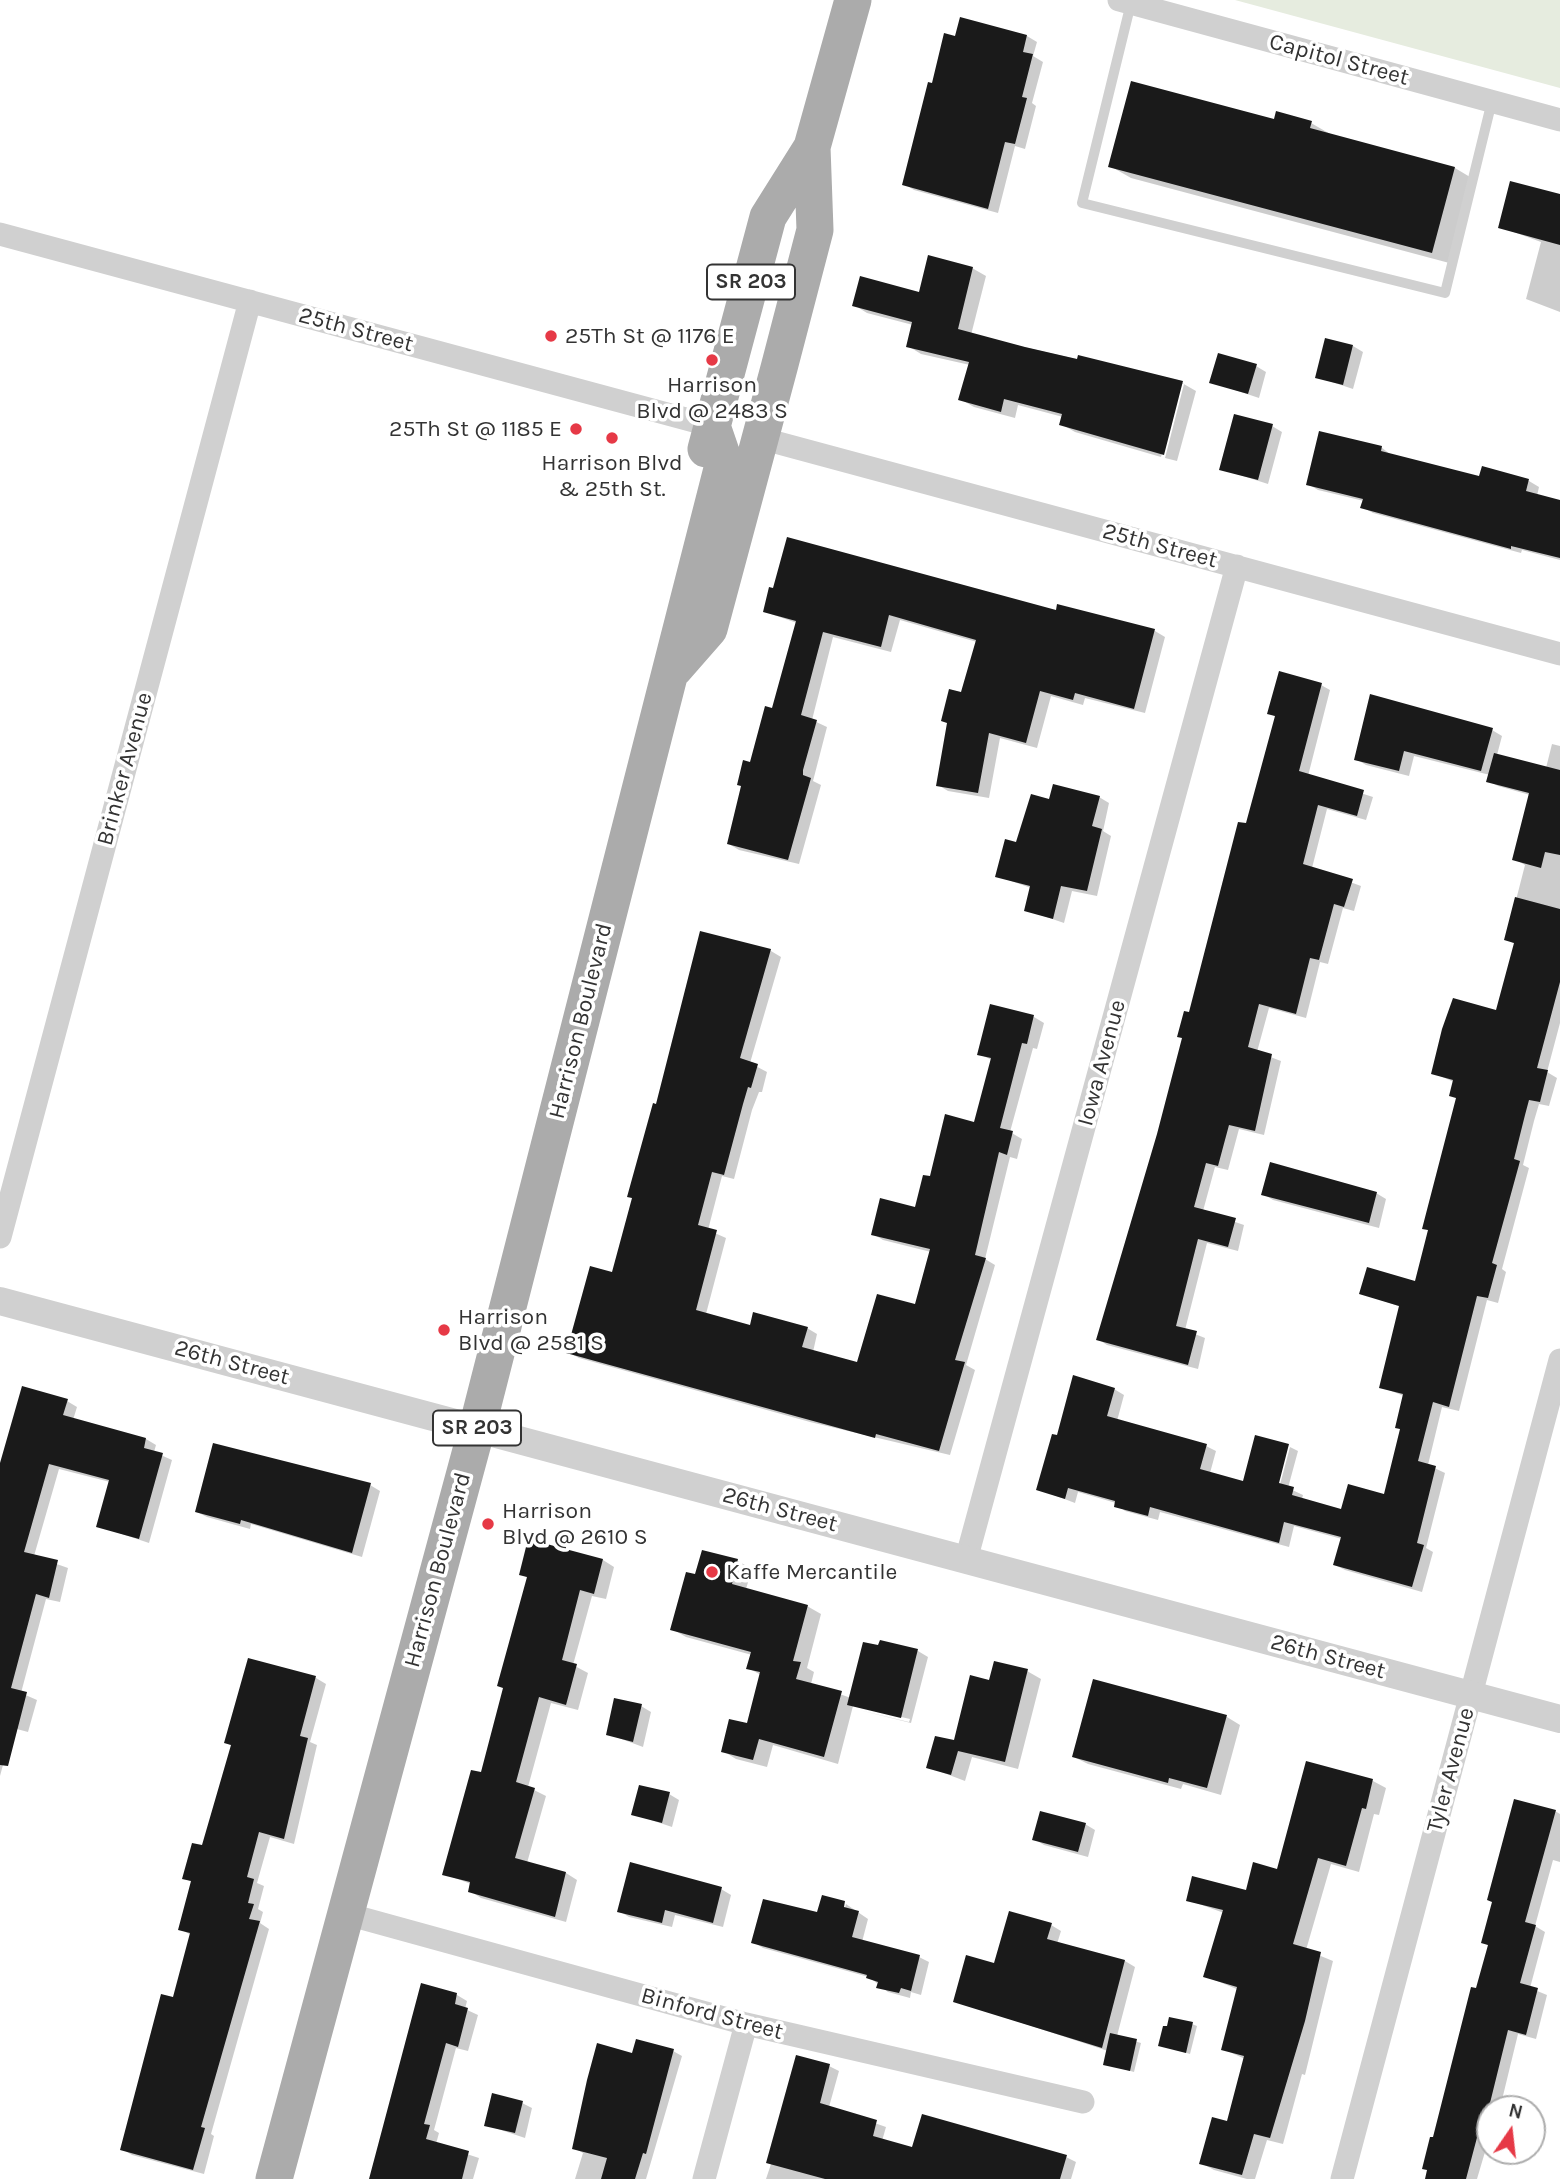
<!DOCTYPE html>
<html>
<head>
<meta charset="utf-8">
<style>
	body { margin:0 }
	#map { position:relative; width:1560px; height:2179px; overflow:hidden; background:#fff; font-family:Karla,sans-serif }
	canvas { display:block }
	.north { position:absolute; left:1476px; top:2095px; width:70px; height:70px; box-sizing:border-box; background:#fff; border:2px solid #adadad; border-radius:50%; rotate:14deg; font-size:19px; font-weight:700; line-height:28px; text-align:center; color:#333 }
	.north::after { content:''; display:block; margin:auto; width:24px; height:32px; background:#e63946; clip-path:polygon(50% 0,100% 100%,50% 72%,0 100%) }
</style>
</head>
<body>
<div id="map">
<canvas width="1560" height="2179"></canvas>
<div class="north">N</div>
</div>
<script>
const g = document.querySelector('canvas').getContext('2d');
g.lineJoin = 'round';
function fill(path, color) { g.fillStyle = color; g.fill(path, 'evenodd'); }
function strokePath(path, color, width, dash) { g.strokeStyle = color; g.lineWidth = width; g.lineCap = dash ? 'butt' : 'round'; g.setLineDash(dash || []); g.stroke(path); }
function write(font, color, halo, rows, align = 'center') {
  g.font = font + ' Karla,sans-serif'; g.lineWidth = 7; g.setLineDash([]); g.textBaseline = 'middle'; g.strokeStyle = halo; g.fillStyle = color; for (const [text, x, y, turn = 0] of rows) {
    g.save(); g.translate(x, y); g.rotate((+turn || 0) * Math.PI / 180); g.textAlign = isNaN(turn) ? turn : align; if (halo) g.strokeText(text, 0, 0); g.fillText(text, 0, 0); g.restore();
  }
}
fill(new Path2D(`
	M1235,0H1560V88Z`), '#e6ecdf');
fill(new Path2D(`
	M1027,36L1037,42L1033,56L1043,62L1032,103L1036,106L1025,149L1015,146L998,213L914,190L904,184L933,85Z
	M1277,113L1311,123L1332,135L1455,168L1475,180L1453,264L1131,178L1110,166L1275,121Z
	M1560,197V312L1526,299L1541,242L1500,227Z
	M972,268L986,276L971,335L1182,383L1196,391L1177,461L1165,458L1184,384H1180L1161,457L1075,432L1061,424L1063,417L1018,405L1015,418L974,407L960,399L970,365L921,354L908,346L913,325L867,313L854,305L921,294Z
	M1353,346L1363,352L1353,389L1317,377Z
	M1256,366L1266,372L1259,398L1211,382Z
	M1272,426L1282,432L1268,484L1221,469Z
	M1381,447L1391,455L1480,478L1483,468L1529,481L1539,487L1537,496L1560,502V560L1522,550L1521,553L1373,513L1362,507L1364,501L1318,490L1308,484Z
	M1059,606L1155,631L1165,637L1145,713L1085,698L1083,705L1051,696L1037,748L1000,738L989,798L948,791L938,785L977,642L900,620L891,652L833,637L812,720L827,727L813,781L821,785L799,864L739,850L729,844L751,764L773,710L797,623L765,612H1057Z
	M1321,685L1330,690L1308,776L1373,797L1366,820L1327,809L1312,868L1361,886L1354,911L1343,908L1328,964L1320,962L1306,1018L1269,1008L1257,1052L1281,1061L1264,1135L1239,1129L1228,1170L1215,1167L1203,1211L1244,1225L1238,1251L1207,1243L1185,1330L1205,1338L1198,1369L1107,1345L1098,1339L1247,826L1276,717L1269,713Z
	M1492,730L1502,736L1497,755L1546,768L1552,744L1560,746V1023L1547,1072L1557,1078L1549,1106L1539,1104L1534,1121L1523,1165L1529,1168L1502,1269L1506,1272L1498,1303L1487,1300L1459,1411L1442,1407L1428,1465L1445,1473L1426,1548L1433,1552L1422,1592L1345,1570L1335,1565L1342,1539L1294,1526L1289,1547L1160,1512L1158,1520L1125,1511L1116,1503L1078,1492L1075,1503L1038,1489L1058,1437L1114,1389L1124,1395L1117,1421L1206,1446L1216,1451L1210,1473L1278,1492L1290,1447L1298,1451L1288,1488L1303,1495L1302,1499L1342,1511L1385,1497L1401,1430L1397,1427L1404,1396L1381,1387L1401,1307L1361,1293L1417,1283L1430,1231L1424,1228L1458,1099L1454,1082L1433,1073L1497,1012L1515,944L1506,939L1525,865L1514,859L1530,795L1498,786L1488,781L1490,775L1414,756L1409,776L1366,765L1356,759Z
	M1099,797L1109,803L1103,831L1111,836L1097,896L1072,891L1064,923L1026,910L1031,888L997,876L1017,844L1051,801Z
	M702,933L771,951L781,957L750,1063L767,1072L762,1092H759L752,1110L734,1179L722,1176L708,1230L726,1238L706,1314L751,1327L807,1328L817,1334L813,1352L858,1364L916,1307L931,1252L883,1240L873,1234L916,1209L931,1179L975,1124L992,1060L979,1054L992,1006L1034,1017L1044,1023L1037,1049L1033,1048L1010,1132L1022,1139L1017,1159L1010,1157L985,1259L995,1265L966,1365L975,1370L950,1455L810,1422L579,1358L568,1352L614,1274L634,1199L629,1196L657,1106Z
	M1376,1193L1386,1199L1379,1228L1273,1200L1263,1194Z
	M67,1401L77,1407L73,1420L146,1439L156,1445L154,1452L172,1460L149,1543L98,1526L110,1482L59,1469L34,1556L68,1568L60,1602L46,1599L21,1693L37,1700L28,1732L13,1728L0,1776V1470Z
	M370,1485L380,1491L362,1557L251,1524L250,1529L207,1517L197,1512Z
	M530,1541L603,1560L614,1567L606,1599L592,1596L573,1665L588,1673L578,1710L551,1703L528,1787L546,1796L527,1863L566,1873L577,1880L566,1922L481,1898L470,1891L471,1884L444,1874L482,1774L505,1689L528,1578L521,1574Z
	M703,1552L738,1561L752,1569L746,1589L807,1606L821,1614L807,1668L814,1672L811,1684L851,1698L881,1642L918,1651L928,1657L911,1723L859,1710L909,1722L910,1719L853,1706L838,1764L773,1745L767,1767L736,1759L723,1751L748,1726L761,1675L748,1668L752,1655L686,1637L672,1629L697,1576Z
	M250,1661L316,1678L326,1684L310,1742L317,1745L294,1844L270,1837L257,1883L264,1886L258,1909L263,1912L260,1923L269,1929L211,2134L214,2136L204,2174L132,2155L122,2149L174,1999L191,1935L180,1929L192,1882L184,1878L203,1848L233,1746L226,1743Z
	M1027,1671L1041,1679L1018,1769L972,1757L965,1781L928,1767L955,1743L991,1682Z
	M1094,1681L1227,1717L1240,1725L1221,1795L1183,1784L1181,1789L1088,1764L1074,1757Z
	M641,1706L651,1712L643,1747L608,1734Z
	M1307,1763L1373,1781L1386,1788L1379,1815L1374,1814L1359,1872L1331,1864L1306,1950L1333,1961L1305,2075L1302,2074L1283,2144L1267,2140L1255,2179H1247L1214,2170L1201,2163L1228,2123L1245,2059L1223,2049L1239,1990L1205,1976L1224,1913L1188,1900L1247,1892L1278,1871Z
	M669,1794L679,1800L672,1827L633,1814Z
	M1555,1811L1560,1814V1862L1553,1860L1535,1926L1545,1932L1530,1988L1547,1995L1536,2039L1518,2034L1501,2104L1523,2109H1490V2135L1477,2179H1427L1434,2140L1489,1946L1483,1942Z
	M1085,1824L1095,1830L1088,1857L1044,1845L1034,1839Z
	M721,1889L731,1895L723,1927L675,1915L672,1927L629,1917L619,1911Z
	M846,1904L868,1919L862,1942L919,1957L929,1962L921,1995L911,1992L910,1998L888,1992L869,1977L763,1948L753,1942L819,1914L843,1916Z
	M1051,1925L1061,1931L1057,1944L1125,1961L1135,1967L1117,2036L1141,2043L1134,2072L1105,2064L1108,2051L955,2001L995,1965Z
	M422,1985L457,1995L467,2001L465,2009L478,2015L468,2051L456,2048L434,2130L439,2133L436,2144L479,2158L473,2179H370Z
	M1192,2024L1197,2026L1190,2054L1160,2045Z
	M673,2051L682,2056L646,2179H575L583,2153L574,2148L633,2055Z
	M829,2066L839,2071L829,2107L886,2127L882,2141L914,2149L1066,2157L1076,2162L1071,2179H766L771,2164L768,2163Z
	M522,2103L532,2108L525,2138L486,2125Z
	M1532,2113L1538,2116L1532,2136Z`), '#0003');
fill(new Path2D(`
	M960,17L1027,35L1023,52L1033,54L1022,97L1027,98L1015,144L1005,142L988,209L902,185L928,82L932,83L944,33L955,36Z
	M1131,81L1274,119L1276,111L1312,121L1310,128L1455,167L1432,253L1108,167Z
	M1510,181L1560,194V245L1498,228Z
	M928,255L973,267L958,329L1025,347L1077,359L1078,355L1183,381L1164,455L1059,425L1062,414L1004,399L1001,412L958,400L969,362L906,347L912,322L852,306L860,276L919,292Z
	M1325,338L1353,345L1343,385L1315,378Z
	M1218,353L1257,364L1248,394L1209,383Z
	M1234,414L1273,424L1258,480L1219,470Z
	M1319,431L1382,446L1381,451L1479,476L1482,466L1529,479L1526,491L1560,500V558L1511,546V549L1360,508L1363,499L1306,485Z
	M787,537L1056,610L1057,604L1155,629L1134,709L1075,693L1073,700L1040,691L1026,743L989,733L978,793L936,786L947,723L941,721L949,689L961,692L976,640L889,615L881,647L823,632L801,715L817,720L803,770V775L811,778L788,860L727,844L741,786L737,785L743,760L750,762L765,706L772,708L796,621L763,612L769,587L773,588Z
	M1279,671L1322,683L1299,771L1364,790L1357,816L1318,805L1303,864L1353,879L1344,907L1334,904L1319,960L1310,958L1296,1014L1259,1004L1248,1047L1272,1054L1255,1131L1229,1125L1218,1166L1206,1163L1194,1207L1236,1218L1228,1247L1198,1239L1176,1326L1197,1331L1188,1365L1096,1340L1157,1134L1182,1038L1177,1037L1184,1011L1189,1012L1238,822L1246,823L1275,716L1267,714Z
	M1370,694L1493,728L1481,771L1404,751L1399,771L1354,760Z
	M1494,753L1560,770V855L1545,852L1541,868L1512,860L1529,793L1486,782Z
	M1053,784L1100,796L1092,826L1102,829L1087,891L1061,886L1053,919L1024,911L1030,886L995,877L1005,839L1016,842L1031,794L1049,799Z
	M1515,897L1560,909V982L1537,1068L1548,1070L1540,1102L1529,1100L1525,1115L1514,1159L1520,1161L1492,1263L1497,1265L1488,1298L1477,1296L1449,1407L1433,1402L1418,1461L1436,1466L1417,1543L1424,1545L1412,1587L1333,1565L1341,1537L1284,1522L1279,1543L1150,1507L1148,1516L1114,1507L1115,1501L1068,1488L1065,1499L1036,1490L1052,1434L1057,1435L1073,1375L1115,1388L1107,1416L1207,1444L1200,1469L1243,1481L1255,1435L1289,1444L1279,1483L1294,1487L1292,1495L1341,1509L1348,1484L1384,1494L1400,1429L1395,1428L1403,1394L1379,1388L1399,1306L1359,1294L1367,1267L1415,1281L1428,1230L1422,1229L1456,1098L1449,1096L1453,1080L1431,1074L1442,1029L1453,998L1496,1010L1514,943L1504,940Z
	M700,931L771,949L740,1058L758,1064L751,1088L748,1087L743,1104L724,1175L712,1172L698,1225L717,1230L696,1310L750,1325L753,1312L808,1327L802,1347L857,1362L877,1294L915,1304L930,1249L871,1235L880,1198L915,1207L923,1175L930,1176L945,1114L974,1122L991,1058L977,1055L990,1004L1034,1015L1027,1044L1022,1043L1000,1128L1013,1131L1007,1155L999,1152L975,1255L986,1258L955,1360L965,1362L939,1451L876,1434L875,1438L566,1353L590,1266L612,1272L632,1198L627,1197L653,1103L656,1104Z
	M1270,1162L1377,1192L1369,1223L1261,1195Z
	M22,1386L68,1399L63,1415L146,1438L144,1448L163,1453L139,1539L96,1527L109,1480L49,1464L24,1552L58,1560L49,1598L36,1594L11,1688L27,1692L8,1766L0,1765V1463Z
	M213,1443L371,1483L352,1553L241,1520L240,1524L195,1512Z
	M528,1539L603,1559L594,1594L580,1590L562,1660L577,1664L566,1705L539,1697L516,1782L535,1788L515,1858L566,1872L555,1917L468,1892L470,1882L442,1875L471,1770L481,1772L503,1688L497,1686L527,1577L519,1575Z
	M702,1550L738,1559L732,1584L808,1605L793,1661L801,1662L796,1679L842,1691L824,1757L759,1739L753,1760L721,1752L729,1719L747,1723L760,1672L746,1669L751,1652L670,1630L686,1572L695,1574Z
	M880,1640L918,1649L901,1718L847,1705L863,1642L878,1645Z
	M248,1658L316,1676L300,1736L308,1738L284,1839L259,1832L247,1877L254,1879L248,1903L254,1904L249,1919L260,1921L201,2127L205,2128L193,2170L120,2150L161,1994L173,1997L190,1933L178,1930L191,1881L182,1879L192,1843L202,1845L231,1745L224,1743Z
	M994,1661L1028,1669L1005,1762L958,1751L951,1775L926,1768L935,1736L954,1740L970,1675L989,1680Z
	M1093,1679L1227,1715L1207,1788L1169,1778L1168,1783L1072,1757Z
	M614,1698L642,1704L633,1742L606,1735Z
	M1306,1761L1373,1779L1366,1809L1362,1808L1346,1866L1318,1858L1293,1944L1321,1952L1305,2021L1270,2138L1254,2134L1242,2175L1199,2164L1212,2117L1227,2121L1244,2056L1221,2050L1237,1987L1203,1977L1223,1910L1186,1901L1192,1876L1246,1890L1253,1862L1277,1869Z
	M639,1785L670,1792L662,1823L631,1815Z
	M1514,1799L1556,1810L1525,1922L1536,1925L1520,1983L1538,1988L1526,2035L1508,2030L1490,2103V2133L1479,2130L1466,2179H1425L1427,2170L1422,2169L1430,2137H1433L1471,1987L1476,1988L1488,1945L1481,1943L1492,1902L1487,1900Z
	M1040,1811L1086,1823L1078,1852L1032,1840Z
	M630,1862L722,1887L713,1923L665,1910L662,1923L617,1912Z
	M822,1895L845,1901L844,1907L859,1911L852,1937L920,1955L911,1991L901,1988L899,1993L876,1988L878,1982L866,1978L867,1975L751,1943L763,1899L817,1912Z
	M1009,1911L1052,1923L1047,1939L1125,1960L1102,2048L953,2002L966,1955L994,1963Z
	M421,1983L457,1993L455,2004L468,2008L458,2047L446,2043L424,2124L430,2125L426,2139L469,2151L462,2179H369Z
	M1169,2017L1193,2022L1186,2053L1158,2046L1163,2026H1167Z
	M1110,2033L1137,2039L1130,2071L1103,2065Z
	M636,2039L674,2049L646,2154L643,2153L635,2179H601L607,2158L572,2149L587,2080L597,2043L632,2053Z
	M796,2055L830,2064L820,2103L877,2120L873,2136L912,2147L922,2114L1067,2155L1060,2179H825L766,2163Z
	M492,2093L523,2101L515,2133L484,2126Z`), '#1a1a1a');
strokePath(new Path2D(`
	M1131,3L1082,203L1445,293L1492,101`), '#d0d0d0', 10);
strokePath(new Path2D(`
	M1119,0L1560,120
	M0,234L712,426
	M760,438L1560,654
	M0,1237L250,301
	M966,1560L1237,566
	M343,1913L746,2024L1083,2102
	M704,2179L746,2024
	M1342,2179L1560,1360`), '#d0d0d0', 23);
strokePath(new Path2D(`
	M0,1301L1560,1719`), '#d0d0d0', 28);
strokePath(new Path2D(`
	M706,449L768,217L812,147L853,0
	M674,669L709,629L779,368L815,230L812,147
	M274,2179L477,1428L724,461L712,426`), '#ababab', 37);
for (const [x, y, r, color] of [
	[551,336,7,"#e63946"],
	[712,360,7,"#e63946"],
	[576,429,7,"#e63946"],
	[612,438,7,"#e63946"],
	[444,1330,7,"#e63946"],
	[488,1524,7,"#e63946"],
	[712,1572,7,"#e63946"]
]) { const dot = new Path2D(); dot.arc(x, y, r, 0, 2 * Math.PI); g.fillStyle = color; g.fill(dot); strokePath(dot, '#fff', 2.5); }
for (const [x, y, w] of [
	[751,282,88],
	[477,1428,88]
]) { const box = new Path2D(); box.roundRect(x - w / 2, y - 17.5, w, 35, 5); g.fillStyle = '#fff'; g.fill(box); strokePath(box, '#333', 2); }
write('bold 21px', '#333', null, [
	["SR 203",751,282],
	["SR 203",477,1428]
]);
write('23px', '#333', '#fff', [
	["Capitol Street",1339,60,15],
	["25th Street",356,330,15],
	["25th Street",1160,546,15],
	["Brinker Avenue",125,769,-75],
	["Harrison Boulevard",581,1021,-76],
	["Iowa Avenue",1102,1063,-75],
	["26th Street",232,1363,15],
	["26th Street",780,1510,15],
	["Harrison Boulevard",438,1570,-75],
	["26th Street",1328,1657,15],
	["Tyler Avenue",1451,1770,-75],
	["Binford Street",712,2014,15]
]);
write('23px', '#333', '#fff', [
	["25Th St @ 1176 E",565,336],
	["Harrison",712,385,"center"],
	["Blvd @ 2483 S",712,411,"center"],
	["25Th St @ 1185 E",562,429,"right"],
	["Harrison Blvd",612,463,"center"],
	["& 25th St.",612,489,"center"],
	["Harrison",458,1317],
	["Blvd @ 2581 S",458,1343],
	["Harrison",502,1511],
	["Blvd @ 2610 S",502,1537],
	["Kaffe Mercantile",726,1572]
], 'left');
</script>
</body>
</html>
